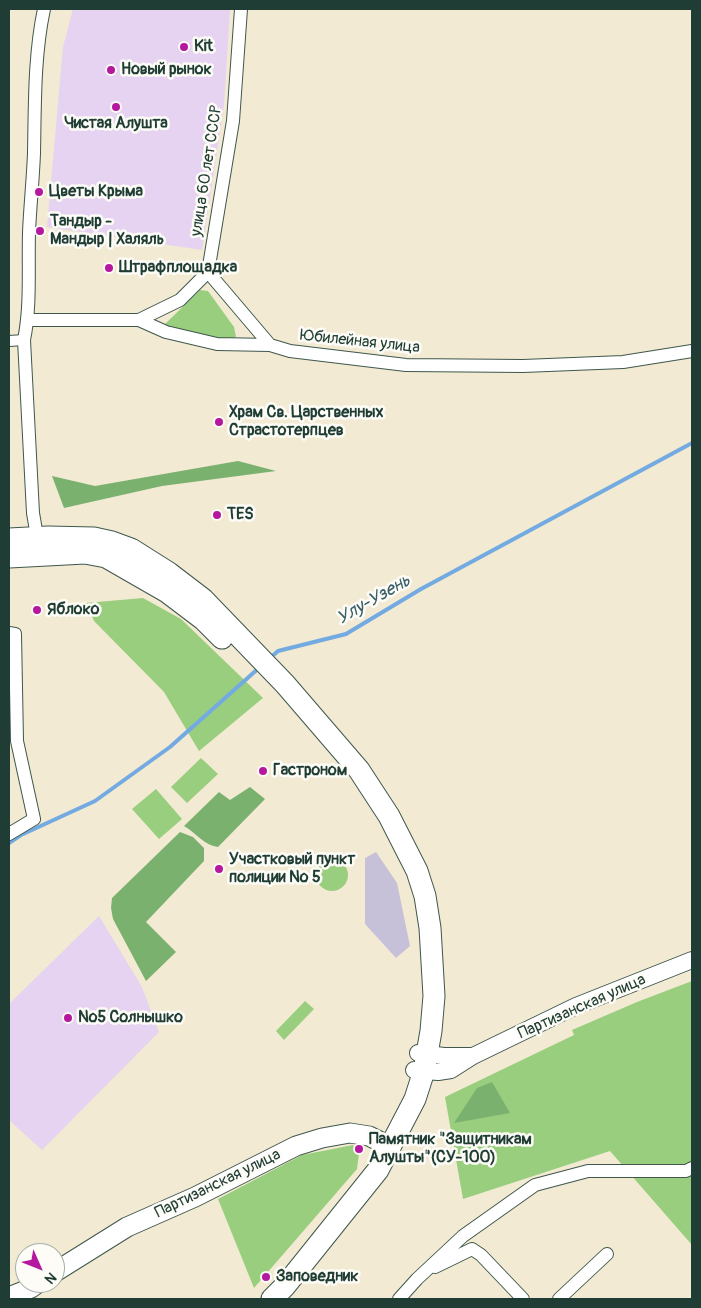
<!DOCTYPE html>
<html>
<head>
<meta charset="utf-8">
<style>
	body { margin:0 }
	#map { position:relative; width:701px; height:1308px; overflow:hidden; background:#f2ead3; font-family:Pangolin,sans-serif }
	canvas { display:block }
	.frame { position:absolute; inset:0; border:10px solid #1f3d34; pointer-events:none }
	.north { position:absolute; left:15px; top:1243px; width:50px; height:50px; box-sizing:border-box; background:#fdfcf7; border:1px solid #a4b0a9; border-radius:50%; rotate:134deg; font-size:14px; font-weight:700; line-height:20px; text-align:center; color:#1f3d34 }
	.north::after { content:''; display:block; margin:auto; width:18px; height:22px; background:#b5179e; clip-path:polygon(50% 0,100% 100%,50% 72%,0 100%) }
</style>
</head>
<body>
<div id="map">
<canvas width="701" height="1308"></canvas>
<div class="frame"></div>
<div class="north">N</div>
</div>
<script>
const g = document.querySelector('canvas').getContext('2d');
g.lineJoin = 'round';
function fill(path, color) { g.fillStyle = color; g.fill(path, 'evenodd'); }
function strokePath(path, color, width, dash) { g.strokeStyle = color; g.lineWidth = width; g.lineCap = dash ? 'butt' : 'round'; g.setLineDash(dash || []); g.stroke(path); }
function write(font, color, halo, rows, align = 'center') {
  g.font = font + ' Pangolin,sans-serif'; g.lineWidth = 5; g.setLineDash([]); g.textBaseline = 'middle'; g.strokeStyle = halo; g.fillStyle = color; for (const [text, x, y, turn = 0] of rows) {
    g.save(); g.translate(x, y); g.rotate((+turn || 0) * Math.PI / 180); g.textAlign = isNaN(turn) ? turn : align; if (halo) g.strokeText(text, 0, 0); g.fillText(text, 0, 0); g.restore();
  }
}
fill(new Path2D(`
	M73,9H230L224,105L202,250L47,227L63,47Z
	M99,916L142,987L159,1032L42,1150L9,1120V1004Z`), '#e5d3f1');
fill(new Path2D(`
	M376,852L397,883L410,946L396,958L365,924V858Z`), '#c7c0d9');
fill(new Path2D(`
	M200,290L208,291L234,327L236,337L229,341L163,328L165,324Z
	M143,598L181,619L263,698L199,751L164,692L94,621L86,603Z
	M201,758L218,774L187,803L171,787Z
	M156,789L182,819L159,839L132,809Z
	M316 875a16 16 0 1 1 32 0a16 16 0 1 1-32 0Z
	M692,981V1245L610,1151L463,1199L445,1097L574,1035L572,1030L637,1002Z
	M305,1001L314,1009L284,1040L276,1031Z
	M353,1145L359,1153L357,1169L254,1288L218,1199L302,1155Z`), '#9ace7f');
fill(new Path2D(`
	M238,461L276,471L162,486L64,508L52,476L95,486Z
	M250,787L265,799L218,847C205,846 196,833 184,826L219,792L230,800Z
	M180,832L193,837L204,848V861L146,922L176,952L146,981L113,919L111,908L112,898Z
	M492,1082L510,1113L454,1123L477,1088Z`), '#7bb16e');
strokePath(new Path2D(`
	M269,659L278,651L346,634L421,589L692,443
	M9,843L21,835L95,801L170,747L260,667`), '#72aae1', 4);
const pedestrian = new Path2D(`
	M9,341L24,340`);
const minor = new Path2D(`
	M241,9L233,121L208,272L270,345
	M28,320H139L166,332L217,344L270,345L290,351L406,365L523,366L623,362L692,351
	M139,320L180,300L208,272
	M38,542L33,513L24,340C31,305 28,269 29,233C30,207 33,180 34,153C35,105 34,56 44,9
	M9,633L15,634L17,741L34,819L9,834
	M435,1267L472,1249L481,1255L523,1299
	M399,1299L417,1279L463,1236L535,1185L588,1171H686L692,1168
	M559,1299L607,1254`);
const tertiary = new Path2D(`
	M418,1053L444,1056H473
	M414,1070L438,1072L451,1070L473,1056L576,1006L692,960`);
const secondary = new Path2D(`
	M55,1272L127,1227L195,1197L296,1146L322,1138L350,1133L369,1136L391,1147
	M9,1297L31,1288L38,1283`);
const trunk = new Path2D(`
	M9,539L48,537L94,538L112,542L131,549L169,573L203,599L285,684L359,770L389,816L417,871L425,896L430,928L434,996L431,1031L424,1071L415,1099L378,1170L285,1286L272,1299
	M9,557L85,553L106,557L167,592L204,620L222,638`);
strokePath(pedestrian, '#3f574c', 12);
strokePath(minor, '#3f574c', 14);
strokePath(tertiary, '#3f574c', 18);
strokePath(secondary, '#3f574c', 21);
strokePath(trunk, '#3f574c', 23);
strokePath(pedestrian, '#fff', 10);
strokePath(minor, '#fff', 12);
strokePath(tertiary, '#fff', 16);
strokePath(secondary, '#fff', 19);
strokePath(trunk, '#fff', 21);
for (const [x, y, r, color] of [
	[184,47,5,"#b5179e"],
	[111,70,5,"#b5179e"],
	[116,107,5,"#b5179e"],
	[39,192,5,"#b5179e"],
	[40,231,5,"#b5179e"],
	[109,268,5,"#b5179e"],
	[219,422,5,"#b5179e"],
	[217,515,5,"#b5179e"],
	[37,610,5,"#b5179e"],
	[263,771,5,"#b5179e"],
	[219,869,5,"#b5179e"],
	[68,1018,5,"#b5179e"],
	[359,1149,5,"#b5179e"],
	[266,1277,5,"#b5179e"]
]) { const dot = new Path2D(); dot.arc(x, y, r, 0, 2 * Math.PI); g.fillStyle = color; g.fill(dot); strokePath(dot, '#fdfcf7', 2); }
write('bold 16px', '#1f3d34', '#fdfcf7', [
	["Kit",194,47],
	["Новый рынок",121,70],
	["Чистая Алушта",116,124,"center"],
	["Цветы Крыма",49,192],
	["Тандыр -",50,222],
	["Мандыр | Халяль",50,240],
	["Штрафплощадка",119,268],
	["Храм Св. Царственных",229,413],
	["Страстотерпцев",229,431],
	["TES",227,515],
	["Яблоко",47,610],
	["Гастроном",273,771],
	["Участковый пункт",229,860],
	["полиции № 5",229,878],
	["№5 Солнышко",78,1018],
	["Памятник \"Защитникам",369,1140],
	["Алушты\"(СУ-100)",369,1158],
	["Заповедник",276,1277]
], 'left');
write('16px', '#1f3d34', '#fdfcf7', [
	["улица 60 лет СССР",207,171,-81],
	["Юбилейная улица",360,342,6],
	["Партизанская улица",582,1007,-24],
	["Партизанская улица",218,1184,-26]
]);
write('italic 18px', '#385e68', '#fdfcf7', [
	["Улу-Узень",374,600,-30]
]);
</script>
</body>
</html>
